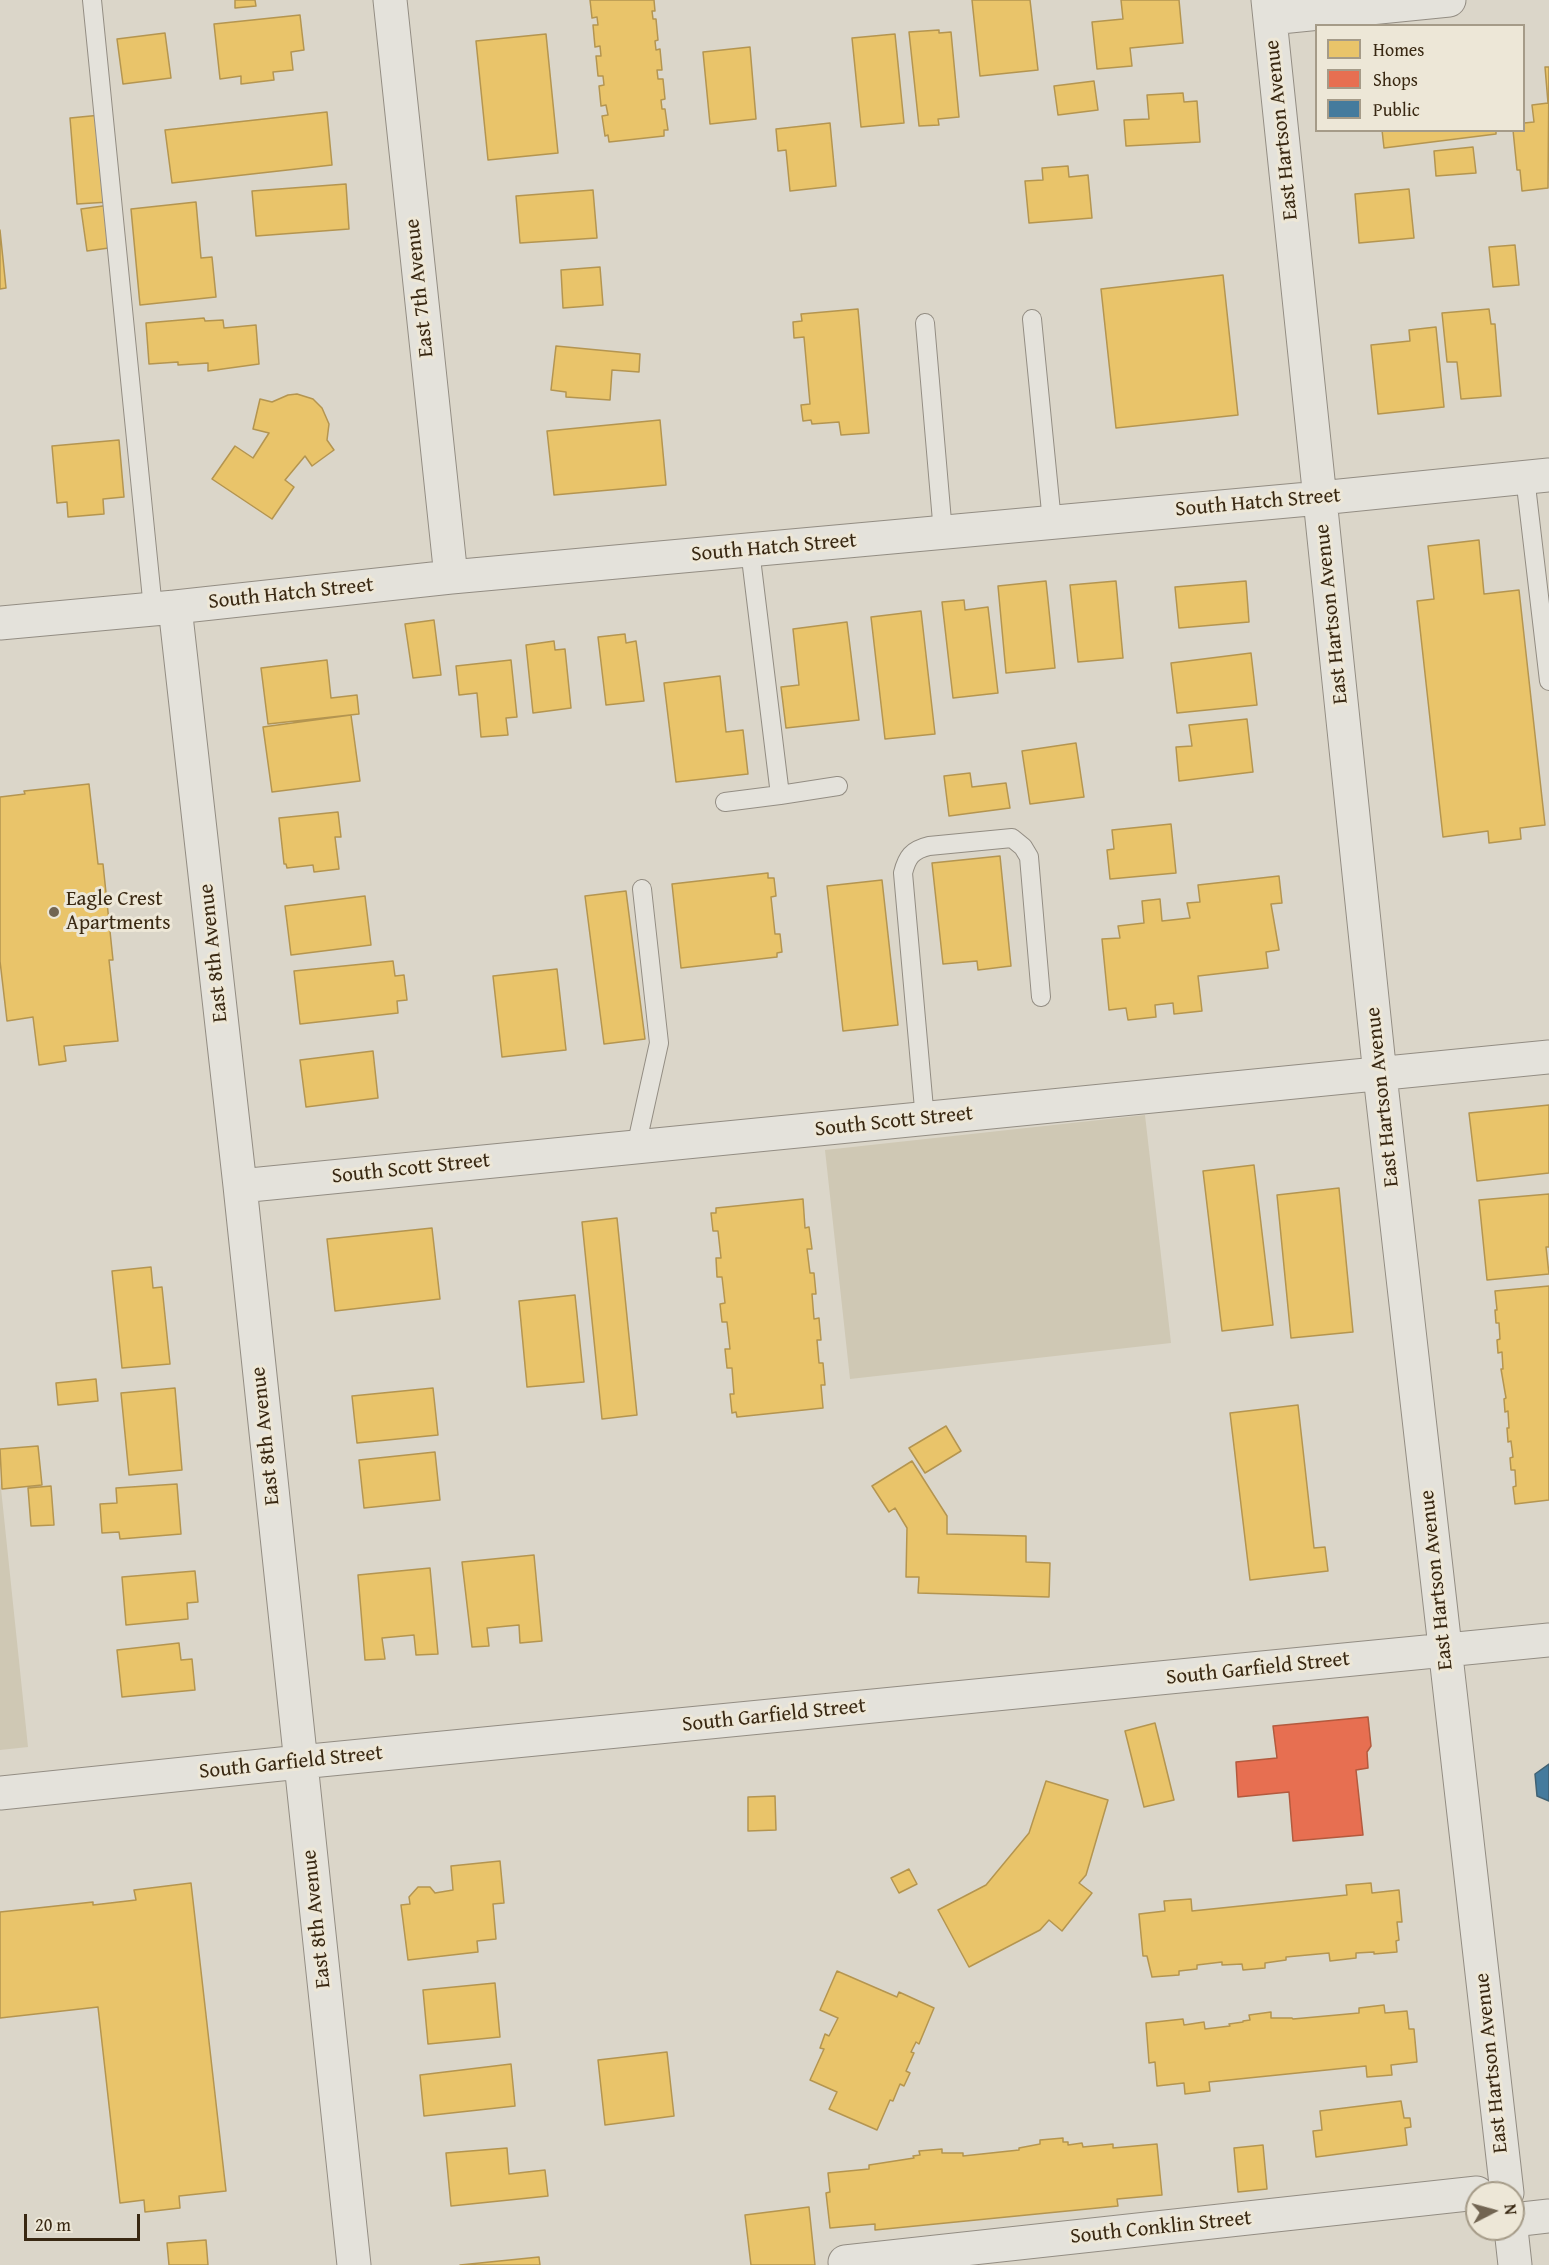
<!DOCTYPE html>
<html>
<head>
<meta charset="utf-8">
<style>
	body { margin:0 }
	#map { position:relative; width:1549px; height:2265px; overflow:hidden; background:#dbd6c9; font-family:"Gentium Book Plus",serif }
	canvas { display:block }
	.legend { position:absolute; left:1315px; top:24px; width:210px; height:108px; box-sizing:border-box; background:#ede7d7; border:2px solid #a59b88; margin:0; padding:8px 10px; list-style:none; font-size:18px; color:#392812 }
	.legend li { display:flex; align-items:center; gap:12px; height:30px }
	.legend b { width:30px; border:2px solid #a59b88 }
	.north { position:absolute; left:1465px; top:2181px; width:60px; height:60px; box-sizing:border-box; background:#ede7d7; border:2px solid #a59b88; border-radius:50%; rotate:84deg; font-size:16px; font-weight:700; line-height:24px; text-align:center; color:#392812 }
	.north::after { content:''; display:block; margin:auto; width:21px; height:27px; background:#726552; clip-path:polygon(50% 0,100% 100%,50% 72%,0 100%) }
	.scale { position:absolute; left:24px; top:2214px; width:116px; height:27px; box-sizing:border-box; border:3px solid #392812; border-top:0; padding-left:8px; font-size:18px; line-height:21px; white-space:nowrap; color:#392812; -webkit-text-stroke:4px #ede7d7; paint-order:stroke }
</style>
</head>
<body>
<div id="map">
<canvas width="1549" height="2265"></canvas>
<ul class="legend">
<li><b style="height:16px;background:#e9c46a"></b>Homes</li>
<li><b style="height:16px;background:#e76f51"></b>Shops</li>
<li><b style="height:16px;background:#457b9d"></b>Public</li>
</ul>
<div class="north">N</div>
<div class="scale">20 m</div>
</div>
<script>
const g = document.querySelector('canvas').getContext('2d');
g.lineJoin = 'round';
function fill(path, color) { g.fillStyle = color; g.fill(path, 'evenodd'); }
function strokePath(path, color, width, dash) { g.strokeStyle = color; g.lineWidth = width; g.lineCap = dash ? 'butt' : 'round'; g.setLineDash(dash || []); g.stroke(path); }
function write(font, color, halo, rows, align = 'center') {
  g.font = font + ' "Gentium Book Plus",serif'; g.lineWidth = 6; g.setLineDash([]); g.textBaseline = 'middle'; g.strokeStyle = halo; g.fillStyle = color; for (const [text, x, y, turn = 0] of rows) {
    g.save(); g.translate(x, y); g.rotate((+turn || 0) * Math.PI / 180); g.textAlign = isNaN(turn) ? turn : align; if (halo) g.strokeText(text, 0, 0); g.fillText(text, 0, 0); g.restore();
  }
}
fill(new Path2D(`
	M1145,1115L1171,1343L850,1379L825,1150Z
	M0,1479L28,1747L0,1750Z`), '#cfc8b4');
const homes = new Path2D(`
	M235,0H255L256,6L235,8Z
	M590,0H654L655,11H652L653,19H656L658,40L655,41L656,50L660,49L662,70H657L658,79H663L665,99L661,100L662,109H665L668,130H664V136L609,142L608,135L605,136L602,116L608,115L606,105L601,106L599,86L604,85L603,76H598L596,56H601L600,46L595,47L593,25H598L597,17L592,18Z
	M972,0H1030L1038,70L980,76Z
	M1121,0H1179L1183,43L1130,48L1132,66L1097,69L1092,22L1123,19Z
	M300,15L304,50L291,52L293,70L273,72L274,80L241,84V76L220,79L214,24Z
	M939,30V33L951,32L959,117L938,119L939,125L919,126L909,32Z
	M165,33L171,78L123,84L117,39Z
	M546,34L558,153L488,160L476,41Z
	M895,34L904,123L861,127L852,38Z
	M750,47L756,119L710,124L703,52Z
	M1545,67H1549L1548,188L1522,191L1520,170H1517L1513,130H1524V123L1534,122L1532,105L1548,103Z
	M1094,81L1098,110L1058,115L1054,86Z
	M1183,93L1184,102L1197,101L1200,142L1126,146L1124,120L1149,119L1147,95Z
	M327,112L332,165L172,183L165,130Z
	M101,115L109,202L77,204L70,118Z
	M830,123L836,186L790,191L786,150L778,151L776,129Z
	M1382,130H1496V134L1384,148Z
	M1473,147L1476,173L1436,176L1434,151Z
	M1068,166L1069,177L1088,175L1092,218L1029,223L1025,181L1043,180L1042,168Z
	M346,184L349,229L256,236L252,191Z
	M1409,189L1414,238L1359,243L1355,194Z
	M593,190L597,238L520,243L516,196Z
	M196,202L201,258L212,257L216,297L140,305L131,209Z
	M110,205L116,247L87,251L81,209Z
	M0,230L6,288L0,289Z
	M1515,245L1519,285L1493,287L1489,247Z
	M600,267L603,305L563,308L561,270Z
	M1223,275L1238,415L1116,428L1101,289Z
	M858,309L869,433L841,435L839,422L812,424L811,420L803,421L801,405L810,404L804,337L794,338L793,322L802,321L801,314Z
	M1489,309L1491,324H1495L1501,396L1461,399L1457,362H1447L1442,313Z
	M204,318L205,321L223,320L224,328L256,325L259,364L208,371V363L178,365V362L149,364L146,323Z
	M1436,327L1444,407L1378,414L1371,345L1410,341L1409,330Z
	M556,346L640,354L639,372L612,370L610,400L566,397V392L551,390Z
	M297,394L313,399L322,408L329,424L327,440L334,450L312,466L305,456L285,480L294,487L272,519L212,479L235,446L253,458L269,433L253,429L260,399L272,402L288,395Z
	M660,420L666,485L554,495L547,431Z
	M119,440L124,497L103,499L104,514L68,517L67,502L57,503L52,446Z
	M1479,540L1484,594L1519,590L1545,825L1520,828L1521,839L1489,843L1488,831L1443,837L1417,601L1434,599L1428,546Z
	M1046,581L1055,668L1006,673L998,586Z
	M1116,581L1123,658L1078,662L1070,585Z
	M1246,581L1249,622L1179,628L1175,587Z
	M964,600L965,610L988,607L998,693L953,698L942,602Z
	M921,611L935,734L885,739L871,617Z
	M434,620L441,675L413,678L405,624Z
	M847,622L859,720L786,728L781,687L799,685L793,629Z
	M625,634L626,643L636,641L644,701L606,705L598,637Z
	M554,641L555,650L565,649L571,708L533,713L526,645Z
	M1251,653L1257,705L1177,713L1171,663Z
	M327,660L331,698L357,695L359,714L268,724L261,668Z
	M511,660L517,717L506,718L508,735L481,737L477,693L459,695L456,666Z
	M720,676L726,732L743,730L748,774L676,782L664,683Z
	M351,715L360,781L272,792L263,727Z
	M1247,719L1253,772L1179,781L1176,747L1192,746L1189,725Z
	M1076,743L1084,797L1030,804L1022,751Z
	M970,773L972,787L1006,783L1010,808L949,816L944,776Z
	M89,784L98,864H103L113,960H109L118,1041L64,1046L66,1061L39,1065L33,1017L7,1021L0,961V797L25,794L24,791Z
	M338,812L341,837H335L339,869L314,872L313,865L287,868L286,864H284L279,818Z
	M1171,824L1176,873L1110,879L1107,850L1114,849L1112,830Z
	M1000,856L1011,966L978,970L977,961L943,964L932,863Z
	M768,873V878H774L776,896L771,897L775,934H780L782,952L777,953V957L681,968L672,884Z
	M1279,876L1282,903L1271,904L1279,950L1266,952L1268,968L1198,976L1202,1011L1174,1014L1173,1003L1155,1005L1156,1017L1128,1020L1126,1008L1109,1010L1102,939L1120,938L1118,926L1144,923L1142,901L1160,899L1162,921L1190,918L1187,903L1200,902L1198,885Z
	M882,880L898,1025L843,1031L827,886Z
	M626,891L645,1039L604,1044L585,896Z
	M365,896L371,945L291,955L285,906Z
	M393,961L395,976L404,975L407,1000L397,1001L398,1013L300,1024L294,971Z
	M557,969L566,1050L502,1057L493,976Z
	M373,1051L378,1098L306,1107L300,1060Z
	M1549,1105V1173L1477,1181L1469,1113Z
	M1254,1165L1273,1325L1222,1331L1203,1171Z
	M1339,1188L1353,1332L1291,1338L1277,1195Z
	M1549,1194V1247H1546L1549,1274L1487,1280L1479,1200Z
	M803,1199L805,1228L809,1227L812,1249H807L810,1273H814L816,1294H812L814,1319L819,1318L821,1340H817L819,1363H823L825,1385H821L823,1408L737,1417L736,1412L732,1413L730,1394H734L732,1368H727L725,1349H730L727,1322H722L720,1304L725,1303L722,1277H717L716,1258H721L718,1231H713L711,1213H716V1208Z
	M617,1218L637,1415L602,1419L582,1222Z
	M432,1228L440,1299L335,1311L327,1239Z
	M151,1267L153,1288L162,1287L170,1364L122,1368L112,1271Z
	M1549,1286V1500L1515,1504L1513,1487L1516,1486L1515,1470H1511L1510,1458L1513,1457L1511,1441L1508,1442L1507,1428H1509L1508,1411L1505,1412L1504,1399L1506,1398L1501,1369H1503L1502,1352L1498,1353L1497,1340L1500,1339L1499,1323H1496L1495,1310H1497L1495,1291Z
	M575,1295L584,1382L527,1387L519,1301Z
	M96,1379L98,1401L58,1405L56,1383Z
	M175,1388L182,1470L129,1475L121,1393Z
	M433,1388L438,1435L357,1443L352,1396Z
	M1298,1405L1314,1548L1325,1547L1328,1571L1250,1580L1230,1413Z
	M946,1426L961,1451L925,1473L909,1448Z
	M38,1446L42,1485L2,1489L0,1449Z
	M435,1452L440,1500L364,1508L359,1460Z
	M912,1461L947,1516V1534L1026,1536V1562L1050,1563L1049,1597L918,1593L919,1577H906L907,1528L895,1508L889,1512L872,1486Z
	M177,1484L181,1534L120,1539L119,1532L102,1533L100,1504L117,1503L116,1488Z
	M51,1486L54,1525L31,1526L28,1488Z
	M534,1555L542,1641L520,1643L519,1625L487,1628L489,1646L472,1647L462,1562Z
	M430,1568L438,1654L416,1655L414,1635L382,1638L385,1659L365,1660L358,1575Z
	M195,1571L198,1602L187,1603L188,1619L126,1625L122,1577Z
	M179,1643L181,1660L192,1659L195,1690L122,1697L117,1650Z
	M1155,1723L1174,1800L1144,1807L1125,1731Z
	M1046,1781L1108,1800L1086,1875L1079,1883L1092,1893L1062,1931L1049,1920L1040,1930L969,1967L938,1910L986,1885L1029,1833Z
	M775,1796L776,1830L748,1831V1797Z
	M500,1861L504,1903L493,1904L496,1939L477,1941L478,1952L408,1960L401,1905L410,1904L409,1897L418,1887H430L435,1893L453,1890L451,1866Z
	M909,1869L917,1884L899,1893L891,1878Z
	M191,1883L226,2191L179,2196L180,2208L145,2212L144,2200L120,2203L98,2007L0,2018V1912L93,1902V1905L136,1900L134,1890Z
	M1371,1883L1372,1893L1399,1890L1402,1922H1397L1399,1940L1396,1941L1397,1952L1374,1954V1952L1356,1953V1958L1330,1961L1329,1953L1286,1957V1960L1265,1963V1968L1243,1970L1242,1964L1222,1965V1962L1197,1965V1969L1179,1971V1975L1152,1977L1147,1956H1143L1139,1914L1165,1911L1164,1901L1191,1899L1192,1911L1347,1895L1346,1885Z
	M837,1971L897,1997L899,1992L934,2008L919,2044L916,2042L911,2052L914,2053L906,2071L910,2073L904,2086L900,2084L893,2101L890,2100L877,2130L829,2109L837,2092L810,2080L824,2049L820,2048L825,2034L829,2036L838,2018L820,2010Z
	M495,1983L500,2037L428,2044L423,1990Z
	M1384,2005L1385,2013L1407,2011L1409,2029H1414L1417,2062L1391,2065L1392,2075L1367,2077L1366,2066L1209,2082L1210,2091L1185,2094L1184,2083L1157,2086L1155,2062L1149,2063L1146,2023L1183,2019L1184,2025L1204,2022L1205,2029L1230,2026L1229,2024L1243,2022V2021L1250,2020L1249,2015L1271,2012V2018H1292L1293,2019L1359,2013V2008Z
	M667,2052L674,2116L605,2125L598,2060Z
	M511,2064L515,2106L424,2116L420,2075Z
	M1401,2101L1404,2118H1410L1411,2127L1405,2128L1407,2145L1316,2157L1313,2131L1322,2130L1320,2111Z
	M1063,2138V2142H1068V2145L1082,2143L1083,2147L1113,2144V2148L1157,2144L1162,2195L1117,2199L1118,2206L875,2230V2224L830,2228L826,2193L830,2192L828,2173L869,2169V2165L914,2158L913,2156L920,2155L919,2151L942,2149V2153H963V2156L1019,2150V2148L1040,2144V2140Z
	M1263,2145L1267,2189L1238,2192L1234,2148Z
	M507,2148L509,2174L545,2170L548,2196L451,2206L446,2153Z
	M809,2207L815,2265H751L745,2215Z
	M206,2240L208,2265H169L167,2243Z
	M539,2257L540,2265H460Z`);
fill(homes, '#e9c46a');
strokePath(homes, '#b49550', 1.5);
const shops = new Path2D(`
	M1368,1717L1371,1746L1367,1752L1368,1768L1356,1770L1363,1835L1293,1841L1289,1792L1238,1797L1236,1762L1277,1758L1273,1726Z`);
fill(shops, '#e76f51');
strokePath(shops, '#b35a3e', 1.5);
const public = new Path2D(`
	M1549,1764V1801L1537,1796L1535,1774Z`);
fill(public, '#457b9d');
strokePath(public, '#416273', 1.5);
const service = new Path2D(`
	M92,0L153,609
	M1032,319L1052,522
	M925,323L943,533
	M1525,477L1549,681
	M780,795L838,786
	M725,802L780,795L750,550
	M925,1120L903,873C907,857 912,850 929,846L1012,838L1023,847L1029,857L1041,997
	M636,1147L659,1043L642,889`);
const minor = new Path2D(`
	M390,0L451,577
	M1268,0L1380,1075L1507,2193
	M1270,18L1449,0
	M175,607L240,1186L354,2265
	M0,623L175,607L451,577L1320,498L1549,475
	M240,1186L1549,1057
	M0,1793L300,1762L1549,1640
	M1513,2220L1549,2216
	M1511,2229L1515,2265
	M845,2262L1477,2193`);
strokePath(service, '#938d83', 20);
strokePath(minor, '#938d83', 35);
strokePath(service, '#e4e2db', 18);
strokePath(minor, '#e4e2db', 33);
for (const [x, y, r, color] of [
	[54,912,6,"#726552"]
]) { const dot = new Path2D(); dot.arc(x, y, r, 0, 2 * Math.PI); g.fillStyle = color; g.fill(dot); strokePath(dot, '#ede7d7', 2); }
write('21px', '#392812', '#ede7d7', [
	["East Hartson Avenue",1282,130,-96],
	["East 7th Avenue",420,288,-96],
	["South Hatch Street",1258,503,-5],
	["South Hatch Street",774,548,-5],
	["South Hatch Street",291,594,-6],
	["East Hartson Avenue",1332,614,-96],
	["East 8th Avenue",214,953,-96],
	["East Hartson Avenue",1383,1097,-96],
	["South Scott Street",894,1122,-6],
	["South Scott Street",411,1169,-6],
	["East 8th Avenue",266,1436,-96],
	["East Hartson Avenue",1437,1580,-96],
	["South Garfield Street",1258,1669,-6],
	["South Garfield Street",774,1716,-6],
	["South Garfield Street",291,1763,-6],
	["East 8th Avenue",317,1919,-96],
	["East Hartson Avenue",1492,2063,-96],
	["South Conklin Street",1161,2228,-6]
]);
write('21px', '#392812', '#ede7d7', [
	["Eagle Crest",66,900],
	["Apartments",66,924]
], 'left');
</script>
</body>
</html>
